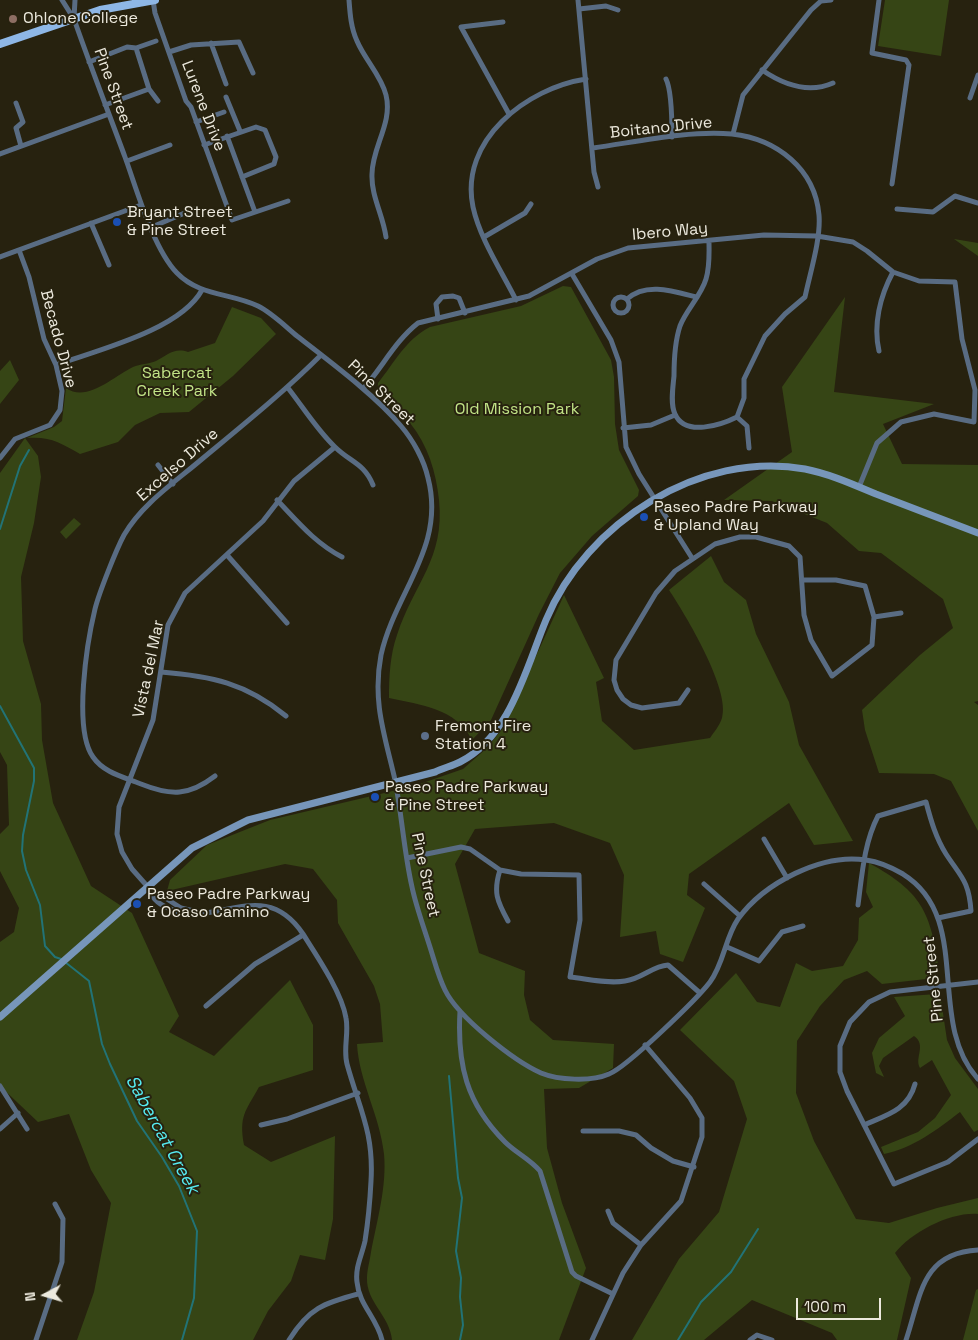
<!DOCTYPE html>
<html>
<head>
<meta charset="utf-8">
<style>
	body { margin:0 }
	#map { position:relative; width:978px; height:1340px; overflow:hidden; background:#27220f; font-family:"Space Grotesk",sans-serif }
	canvas { display:block }
	.north { position:absolute; left:20px; top:1270px; width:50px; height:50px; -webkit-text-stroke:4px #27220f; paint-order:stroke; rotate:264deg; font-size:14px; font-weight:700; line-height:20px; text-align:center; color:#ece9dd }
	.north::after { content:''; display:block; margin:auto; width:18px; height:22px; background:#ece9dd; clip-path:polygon(50% 0,100% 100%,50% 72%,0 100%) }
	.scale { position:absolute; left:796px; top:1298px; width:85px; height:22px; box-sizing:border-box; border:2px solid #ece9dd; border-top:0; padding-left:6px; font-size:15px; line-height:18px; white-space:nowrap; color:#ece9dd; -webkit-text-stroke:4px #27220f; paint-order:stroke }
</style>
</head>
<body>
<div id="map">
<canvas width="978" height="1340"></canvas>
<div class="north">N</div>
<div class="scale">100 m</div>
</div>
<script>
const g = document.querySelector('canvas').getContext('2d');
g.lineJoin = 'round';
function fill(path, color) { g.fillStyle = color; g.fill(path, 'evenodd'); }
function strokePath(path, color, width, dash) { g.strokeStyle = color; g.lineWidth = width; g.lineCap = dash ? 'butt' : 'round'; g.setLineDash(dash || []); g.stroke(path); }
function write(font, color, halo, rows, align = 'center') {
  g.font = font + ' "Space Grotesk",sans-serif'; g.lineWidth = 4; g.setLineDash([]); g.textBaseline = 'middle'; g.strokeStyle = halo; g.fillStyle = color; for (const [text, x, y, turn = 0] of rows) {
    g.save(); g.translate(x, y); g.rotate((+turn || 0) * Math.PI / 180); g.textAlign = isNaN(turn) ? turn : align; if (halo) g.strokeText(text, 0, 0); g.fillText(text, 0, 0); g.restore();
  }
}
fill(new Path2D(`
	M885,0H949L941,56L878,46Z
	M954,239L978,243V256Z
	M563,286L571,287L611,360L614,377L615,424L619,450L639,490L638,496L592,536L560,573L539,614L491,720L472,740C456,708 421,705 389,698C389,677 390,655 397,635C414,583 445,559 439,500C436,472 428,445 410,423C402,412 375,398 378,383C395,362 405,340 430,327L521,306Z
	M845,297L834,392L934,404L883,424L902,464L978,465V701L974,702L978,705V831L951,781L934,774L879,773L865,730L862,710L920,655L953,628L943,599L881,553L859,551L827,523L772,501L724,500L792,452L782,387Z
	M232,307L261,318L276,334L233,376L189,412L160,413L135,425L118,442L80,454C61,443 50,436 27,438L54,427L62,421L66,388C87,403 114,376 133,367C140,364 149,364 156,361C167,355 175,347 188,352L215,343Z
	M10,360L19,380L0,404V371Z
	M25,438L38,456L41,477L34,523L21,577L23,641L41,704L42,740L53,803L91,886L132,913L179,1016L169,1032L214,1056L290,980L313,1025V1070L259,1087C245,1112 239,1116 244,1145L271,1162L335,1136L333,1219L325,1260L300,1255L291,1281L268,1311L253,1340H77L94,1292L111,1203L91,1170L69,1114L38,1122L0,1086V942L14,932L19,908L0,871V834L9,825L7,765L0,752V473Z
	M74,518L81,524L66,539L60,532Z
	M711,556L724,582L746,600L756,634L789,702L799,745L853,841L814,845L789,803L689,874L687,895L705,908L683,962L660,954L656,931L620,937L624,875L610,843L554,823L475,829L455,864L479,953L525,971L524,995L530,1020L553,1040L614,1044L613,1068L579,1088L544,1089L547,1148L562,1203L586,1268L559,1340H392C390,1316 366,1302 367,1278C367,1270 370,1260 371,1252C377,1221 387,1186 384,1154C380,1116 359,1081 357,1044L383,1042L380,1004L374,986L338,923L337,900L313,869L285,864L167,891L170,880L207,845L270,820L414,786L463,769L487,748L503,728L564,595L604,678L596,682L602,721L634,750L710,738C714,732 720,725 722,718C731,690 685,614 669,590Z
	M869,863C922,892 931,912 939,971L935,978L882,984L867,971L844,980L820,1006L797,1041L796,1093L814,1141L856,1219L889,1223L937,1208L978,1198V1214C950,1212 912,1232 895,1253L911,1278L897,1340H837L832,1333L752,1300L704,1340H632L679,1259L719,1212L747,1119L734,1081L680,1030L736,973L757,1002L780,1007L796,963L812,971L843,966L858,940L859,918L873,907L866,892Z
	M937,994L941,1000L947,1040L955,1058L978,1089V1130L974,1132L960,1112C937,1130 913,1148 884,1154L881,1147L918,1132L935,1118L951,1095L932,1060L920,1068C914,1058 927,1045 914,1036L883,1058L879,1066L884,1077L876,1073L872,1053L879,1038L905,1016L894,997Z
	M978,1289V1340H963L976,1290Z`), '#364515');
strokePath(new Path2D(`
	M0,529L20,466L29,450
	M0,706L34,768V781L23,835L22,851L26,870L40,905L45,946L55,957L61,959
	M65,962L89,981L102,1044L110,1064L137,1121L162,1157L179,1186L197,1231L194,1298L182,1340
	M449,1076L458,1178L462,1198L456,1251L461,1278L460,1297L463,1325L460,1340
	M678,1340L701,1302L731,1272L758,1229`), '#227376', 2);
strokePath(new Path2D(`
	M62,0L74,19C90,65 108,111 125,157C137,190 153,248 177,273C199,296 231,293 258,306C272,313 285,326 297,336C329,361 375,395 401,426C413,440 424,460 428,478C446,547 395,592 381,655C372,702 385,736 395,780C402,816 404,852 412,887C416,906 423,925 429,944C434,959 438,976 445,990C458,1017 514,1061 541,1073C558,1080 591,1082 609,1074C627,1067 697,999 710,982C724,963 725,938 738,919C764,883 822,853 866,860C880,862 891,867 903,874C974,918 925,1021 978,1079
	M153,0L155,13L186,101L191,107L232,220L288,201
	M349,0C350,14 351,28 357,41C365,60 381,75 386,95C393,123 372,147 372,174C371,196 383,215 386,237
	M578,0L594,172L598,187
	M879,0L872,53L906,60L909,65L892,184
	M579,9L606,6L618,10
	M74,18L75,0
	M503,22L461,27L509,114
	M211,43L226,84
	M136,48L149,89L158,101
	M169,52L191,45L239,42L253,73
	M89,62L127,47L136,48L156,41
	M762,70C784,85 808,94 833,83
	M666,79C672,91 672,122 672,137
	M226,97L240,131
	M970,98L978,75
	M16,103L23,122L16,128L21,146
	M105,105L149,89
	M196,122L224,112
	M733,134L743,95L811,10L821,1L831,0
	M227,136L255,212
	M204,145L256,127L265,130L276,157L274,164L242,177
	M593,148C636,142 689,130 732,134C777,139 815,169 819,215C821,239 810,273 805,297L785,314L765,336L744,379V398L737,417C721,425 685,437 675,414C670,404 673,387 674,376C674,360 675,341 680,326C686,310 701,296 706,279C710,266 709,254 709,241
	M0,154L109,114
	M127,161L170,145
	M897,209L933,212L955,196L978,203
	M91,223L109,265
	M152,227L194,209
	M484,237L525,213L531,204
	M0,257L141,205
	M572,274L611,340L619,362L626,447L639,474L692,558
	M613 305a8 8 0 1 1 16 0a8 8 0 1 1-16 0Z
	M627,299C646,282 673,291 696,297
	M516,300C501,270 480,239 473,207C459,140 527,88 586,79
	M438,319L436,304L442,297L453,296L459,298L465,313
	M879,351C873,325 880,296 893,272
	M56,365C98,350 180,330 202,290
	M288,388C303,407 317,430 335,447C350,462 364,463 373,485
	M363,389C382,368 395,341 418,323L529,296L597,259L628,248L764,235L817,236L853,242L867,251L893,272L919,281L955,282L962,339L975,390L974,422L934,414L901,422L877,443L859,487
	M737,417L747,426L749,448
	M623,428L651,425L675,415
	M0,458L15,439L50,425L60,410L62,391L56,365L44,339L29,277L19,250
	M158,465L173,484
	M277,500C298,522 315,543 342,557
	M227,555L287,623
	M874,617L901,613
	M161,672C211,676 246,683 286,716
	M688,690L679,703L642,708L631,705L623,699L617,690L614,680L616,660L656,593L675,571L715,544L740,537H756L789,546L800,557L804,615L811,640L832,676L872,645L874,617L865,586L836,580H803
	M215,776C189,796 171,796 141,784C124,777 104,773 93,757C73,729 87,642 95,609C99,593 116,550 124,535C142,504 175,482 202,459C243,425 284,392 321,355
	M764,839L787,878
	M407,858L461,847L470,849L500,870L521,874L579,875L580,920L570,977C588,979 608,984 625,981C642,979 652,966 668,965L700,993
	M500,870C493,892 497,901 508,921
	M704,884L740,916
	M148,887C151,897 158,904 168,908C215,931 263,874 303,934C317,956 342,993 346,1018C349,1033 343,1049 347,1064C359,1108 374,1132 371,1181C370,1201 368,1222 365,1241C362,1255 355,1267 357,1282C359,1305 377,1318 382,1340
	M858,905C862,875 864,843 878,816L926,802C931,821 936,838 946,854C961,877 969,881 971,911L938,918
	M198,912L181,908L148,887L132,869L122,852L117,834L119,807L153,720L168,625L185,593L263,521L294,481L335,447
	M727,947L759,961L782,932L803,926
	M978,982L890,992L869,1002L850,1022L840,1046V1072L847,1091L894,1184L948,1162L978,1139
	M206,1006L255,964L303,935
	M460,1011C457,1064 466,1103 505,1142C516,1153 530,1159 540,1171L572,1272L576,1276L613,1294
	M0,1086L27,1129
	M261,1125L287,1119L358,1093
	M864,1125C887,1115 908,1110 915,1084
	M0,1129L18,1113
	M583,1131H619L636,1135L651,1148L673,1161L694,1167
	M608,1211L613,1223L641,1245
	M36,1340L62,1262L63,1219L55,1204
	M289,1340C309,1308 324,1303 358,1294
	M592,1340L623,1273L641,1245L681,1201L702,1137V1118L690,1098L645,1045
	M750,1340L757,1335L772,1340
	M906,1340C921,1296 921,1253 978,1250`), '#596c83', 5);
strokePath(new Path2D(`
	M0,1017L192,848L248,820L435,772C443,768 452,766 460,762C510,737 526,668 546,620C586,523 700,450 805,469C830,474 852,484 876,494C910,507 944,520 978,533`), '#7796ba', 7);
strokePath(new Path2D(`
	M0,44L100,10L155,0`), '#8eb7e6', 8);
for (const [x, y, r, color] of [
	[13,19,5,"#8d6e63"],
	[117,222,5,"#1a4fb4"],
	[644,517,5,"#1a4fb4"],
	[425,736,5,"#5c6f8a"],
	[375,797,5,"#1a4fb4"],
	[137,904,5,"#1a4fb4"]
]) { const dot = new Path2D(); dot.arc(x, y, r, 0, 2 * Math.PI); g.fillStyle = color; g.fill(dot); strokePath(dot, '#27220f', 2); }
write('16px', '#ece9dd', '#27220f', [
	["Ohlone College",23,19],
	["Bryant Street",127,213],
	["& Pine Street",127,231],
	["Paseo Padre Parkway",654,508],
	["& Upland Way",654,526],
	["Fremont Fire",435,727],
	["Station 4",435,745],
	["Paseo Padre Parkway",385,788],
	["& Pine Street",385,806],
	["Paseo Padre Parkway",147,895],
	["& Ocaso Camino",147,913]
], 'left');
write('16px', '#ece9dd', '#27220f', [
	["Pine Street",113,89,70],
	["Lurene Drive",203,106,69],
	["Boitano Drive",661,128,-6],
	["Ibero Way",670,232,-5],
	["Becado Drive",58,339,75],
	["Pine Street",381,393,44],
	["Excelso Drive",178,465,-41],
	["Vista del Mar",149,669,-78],
	["Pine Street",425,875,78],
	["Pine Street",934,979,-96]
]);
write('16px', '#c2e487', '#27220f', [
	["Sabercat",177,374],
	["Creek Park",177,392],
	["Old Mission Park",517,410]
]);
write('italic 18px', '#56ebf1', '#27220f', [
	["Sabercat Creek",162,1135,61]
]);
</script>
</body>
</html>
